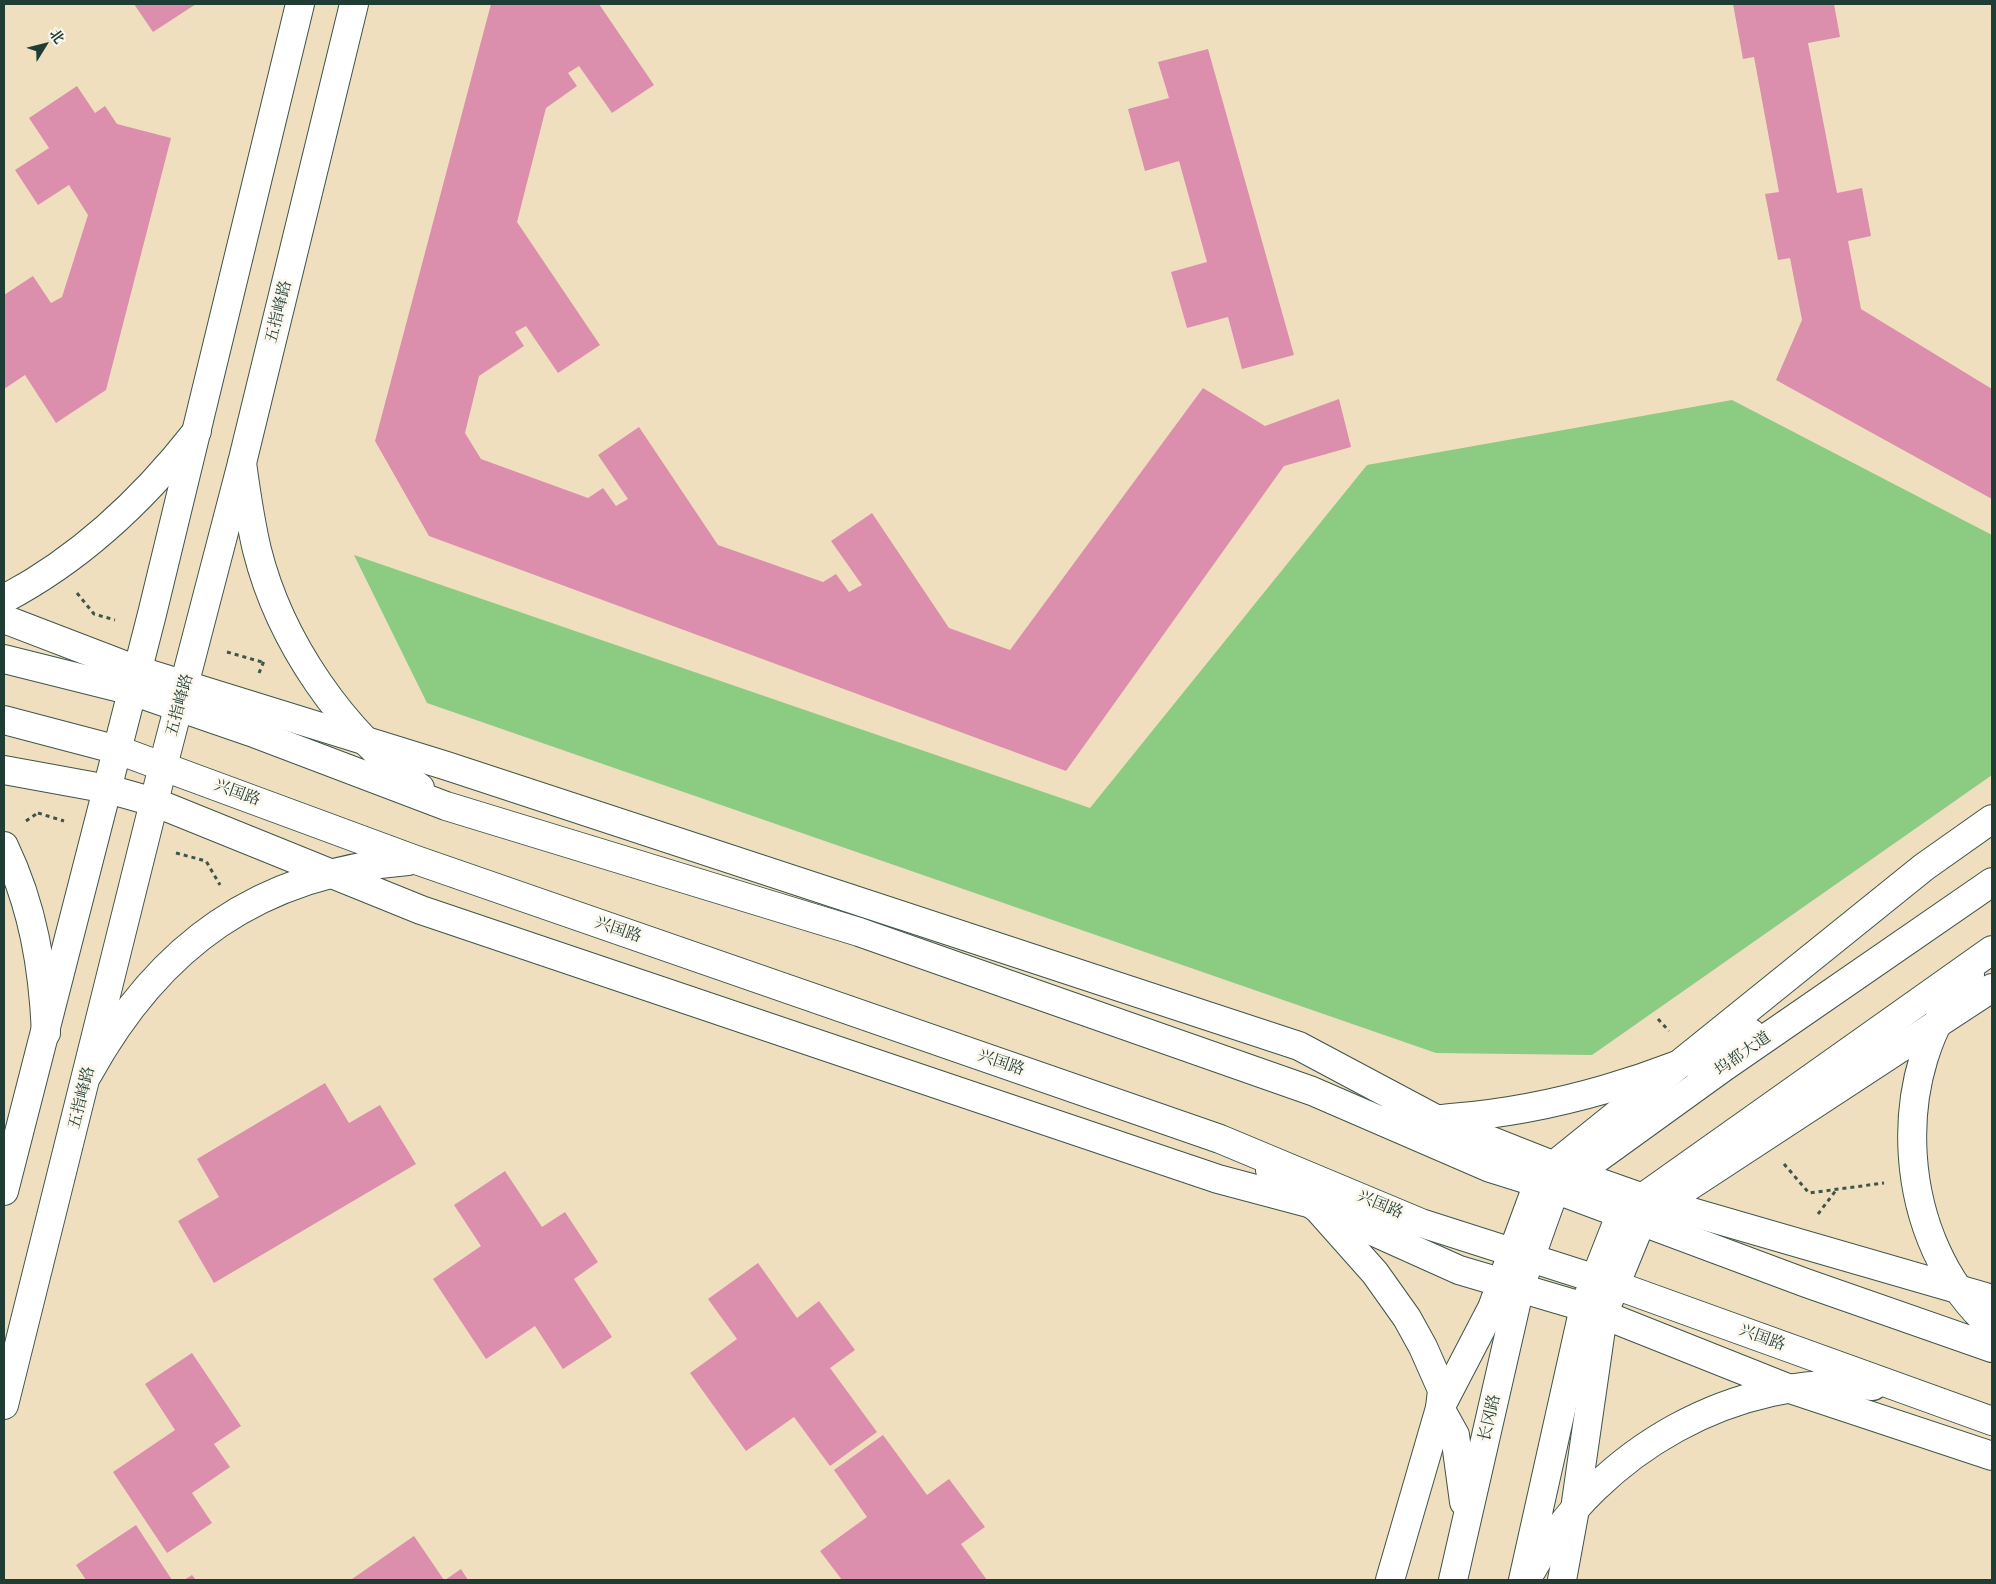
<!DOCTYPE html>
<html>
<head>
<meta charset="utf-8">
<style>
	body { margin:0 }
	#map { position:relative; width:1996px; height:1584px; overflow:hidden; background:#efdfbf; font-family:"EB Garamond","Noto Serif SC",serif }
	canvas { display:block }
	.frame { position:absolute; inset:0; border:5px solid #1f3d34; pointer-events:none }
	.north { position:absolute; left:20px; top:20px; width:50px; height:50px; -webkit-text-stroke:4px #fbf7ec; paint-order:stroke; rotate:54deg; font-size:14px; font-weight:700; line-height:20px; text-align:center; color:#1f3d34 }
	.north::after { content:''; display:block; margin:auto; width:18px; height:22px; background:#1f3d34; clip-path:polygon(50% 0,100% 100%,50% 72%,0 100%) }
</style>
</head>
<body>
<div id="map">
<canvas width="1996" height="1584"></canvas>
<div class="frame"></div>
<div class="north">北</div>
</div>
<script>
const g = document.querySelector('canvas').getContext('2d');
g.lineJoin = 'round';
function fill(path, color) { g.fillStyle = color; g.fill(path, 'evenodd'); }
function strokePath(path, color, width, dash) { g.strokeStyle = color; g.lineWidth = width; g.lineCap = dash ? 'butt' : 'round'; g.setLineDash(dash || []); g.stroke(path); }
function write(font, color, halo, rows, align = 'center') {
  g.font = font + ' "EB Garamond","Noto Serif SC",serif'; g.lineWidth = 5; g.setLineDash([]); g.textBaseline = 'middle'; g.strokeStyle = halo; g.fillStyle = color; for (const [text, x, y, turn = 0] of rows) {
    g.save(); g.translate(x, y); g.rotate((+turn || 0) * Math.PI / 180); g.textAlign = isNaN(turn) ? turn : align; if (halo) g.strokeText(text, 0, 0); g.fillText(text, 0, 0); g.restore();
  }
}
fill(new Path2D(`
	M1732,400L1992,535V775L1592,1055L1436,1053L427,703L354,555L1090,808L1367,465Z`), '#8bcb82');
fill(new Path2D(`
	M134,4H196L153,32Z
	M491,4H599L654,85L612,113L579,66L568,73L577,86L546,108L517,222L600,345L558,373L526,326L515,332L524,346L479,376L465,433L481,459L588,498L603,488L616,506L628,499L598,455L639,427L718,545L823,582L836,574L849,592L862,585L831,541L872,513L949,628L1010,650L1203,388L1265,426L1339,399L1351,447L1284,466L1066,771L429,536L375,441Z
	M1733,4H1834L1840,37L1808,43L1837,193L1862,188L1871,236L1848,241L1861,309L1992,389V499L1776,380L1802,320L1790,258L1778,260L1765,194L1779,192L1754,57L1743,59Z
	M1208,49L1294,355L1242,369L1228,317L1187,328L1171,272L1207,262L1179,161L1145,171L1128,109L1169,98L1158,62Z
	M77,86L95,113L105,106L117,124L171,138L106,390L56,423L25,375L4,389V295L33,276L51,303L62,297L88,215L69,185L38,205L15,170L49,148L29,118Z
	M325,1083L349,1123L380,1105L416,1164L214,1283L178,1221L219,1197L197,1159Z
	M505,1171L542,1227L565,1212L598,1262L574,1279L612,1337L563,1369L535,1326L486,1359L433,1279L481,1246L454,1205Z
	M758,1263L797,1318L819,1301L855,1350L830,1368L877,1432L830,1466L794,1417L746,1451L690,1373L737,1339L708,1299Z
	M192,1353L241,1426L214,1444L230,1467L192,1493L212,1523L167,1553L113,1472L175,1430L145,1384Z
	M883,1435L927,1495L949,1479L985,1527L961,1544L987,1580H842L820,1551L867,1517L834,1470Z
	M136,1525L172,1580H86L76,1565Z
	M414,1536L444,1580H353L352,1579Z
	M461,1569L468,1580H445Z
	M192,1575L196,1580H184Z`), '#db8fad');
const tertiary = new Path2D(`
	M4,619L137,670L447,766L1299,1046L1436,1119L1575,1174L1643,1198L1992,1299
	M4,770L108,789L154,802L421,910L1218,1179L1312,1204L1459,1270L1584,1307L1790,1389L1992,1456
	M1390,1580L1440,1408L1492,1308L1538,1183L1553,1166L1924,867L1992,819
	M1562,1580L1575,1509L1603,1315L1642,1220L1662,1204L1992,988`);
const secondary = new Path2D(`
	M4,1191L152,614L300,4
	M4,1405L163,766L242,463L354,4`);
const primary = new Path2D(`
	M242,463C246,492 250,521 257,550C280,642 343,733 420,788
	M4,599C82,558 144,499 197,431
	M4,659L132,691L251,732L446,806L859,932L1312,1091L1490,1168L1538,1183L1806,1283L1992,1348
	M4,720L118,750L416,860L1220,1139L1421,1223L1615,1285L1992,1421
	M4,846C33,906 43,967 46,1033
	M1970,975C1884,1070 1896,1243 1992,1327
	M88,1074C159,945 259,873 408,861
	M1391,1117C1411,1124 1430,1120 1451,1118C1554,1110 1658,1078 1751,1033
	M1270,1170L1319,1210L1375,1273L1407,1318L1423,1347L1442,1390L1440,1408L1455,1435L1464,1502
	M1532,1570C1598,1451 1736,1372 1873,1386
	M1453,1580L1520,1287L1555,1189L1724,1067L1992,882
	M1523,1580L1584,1307L1621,1213L1992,950`);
strokePath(tertiary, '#3e5549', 30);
strokePath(secondary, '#3e5549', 30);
strokePath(primary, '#3e5549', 30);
strokePath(new Path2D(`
	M77,593L94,614L115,620
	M227,652L262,662
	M259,673L264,661
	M38,813L64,821
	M26,821L39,812
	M176,853L206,861L220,885
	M1658,1019L1669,1031
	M1784,1164L1809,1193L1884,1183
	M1818,1214L1837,1189`), '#3e5549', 3, [4, 4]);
strokePath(tertiary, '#fff', 28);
strokePath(secondary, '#fff', 28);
strokePath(primary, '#fff', 28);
write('16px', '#1f3d34', '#fbf7ec', [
	["五指峰路",279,312,-76],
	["五指峰路",180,705,-75],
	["兴国路",237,793,20],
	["兴国路",618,930,19],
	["坞都大道",1743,1054,-35],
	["兴国路",1001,1063,19],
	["五指峰路",82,1098,-76],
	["兴国路",1380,1205,23],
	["兴国路",1762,1338,20],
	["长冈路",1490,1418,-77]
]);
</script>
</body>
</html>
